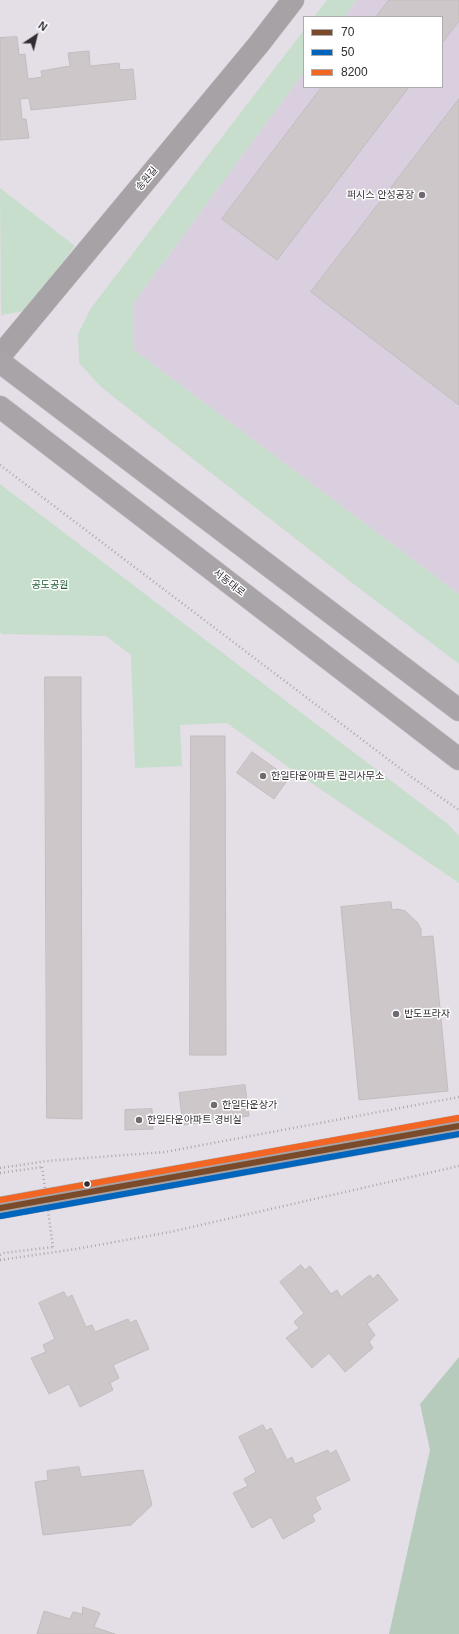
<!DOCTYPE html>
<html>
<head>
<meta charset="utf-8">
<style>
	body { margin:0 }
	#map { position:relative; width:459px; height:1634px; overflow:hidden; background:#e4dee6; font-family:Helvetica,sans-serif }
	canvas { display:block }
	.legend { position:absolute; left:303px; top:16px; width:140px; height:72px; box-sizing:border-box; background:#fff; border:1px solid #acabad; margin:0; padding:5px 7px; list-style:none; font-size:12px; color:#302c32 }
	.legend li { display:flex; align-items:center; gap:8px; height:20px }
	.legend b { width:20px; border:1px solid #acabad }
	.north { position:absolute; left:16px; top:16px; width:40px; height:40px; -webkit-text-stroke:3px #fff; paint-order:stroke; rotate:35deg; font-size:11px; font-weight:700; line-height:16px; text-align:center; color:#302c32 }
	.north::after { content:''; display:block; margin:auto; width:14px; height:18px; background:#302c32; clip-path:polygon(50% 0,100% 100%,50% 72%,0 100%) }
</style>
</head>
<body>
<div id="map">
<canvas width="459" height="1634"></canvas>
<ul class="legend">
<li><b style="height:5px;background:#7a4b2a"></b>70</li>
<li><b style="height:5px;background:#0065bd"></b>50</li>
<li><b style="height:5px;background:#f26522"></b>8200</li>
</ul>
<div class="north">N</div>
</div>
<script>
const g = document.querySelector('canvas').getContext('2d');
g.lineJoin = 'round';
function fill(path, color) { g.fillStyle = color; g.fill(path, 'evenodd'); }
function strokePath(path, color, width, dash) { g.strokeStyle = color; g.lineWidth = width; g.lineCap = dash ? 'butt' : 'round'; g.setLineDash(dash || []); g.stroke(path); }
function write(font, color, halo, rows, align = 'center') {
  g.font = font + ' Helvetica,"Noto Sans KR",sans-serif'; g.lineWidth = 3; g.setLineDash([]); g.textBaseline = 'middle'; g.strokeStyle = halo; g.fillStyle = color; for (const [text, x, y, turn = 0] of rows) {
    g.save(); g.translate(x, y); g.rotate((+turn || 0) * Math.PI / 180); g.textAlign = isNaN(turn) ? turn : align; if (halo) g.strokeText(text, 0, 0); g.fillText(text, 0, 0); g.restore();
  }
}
fill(new Path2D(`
	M357,0H459V594L134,350V302L304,72V87H442V17H344Z`), '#dacfde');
fill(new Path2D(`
	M327,0H357L344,17H314Z
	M304,30V72L134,302V350L459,594V664L351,582L101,387L79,363L78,334L91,308Z
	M0,188L75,246L25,311L1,315Z
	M0,484L448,824L459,836V883L301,776L227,723L180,725L182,766L135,768L131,655L106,636L2,634L0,632Z`), '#c8decd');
fill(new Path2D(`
	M459,1357V1634H389L430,1450L420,1404Z`), '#b6cbbb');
const building = new Path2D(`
	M389,0H459V21L442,43V17H376Z
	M17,37L19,55L25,54L28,79L42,77L41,71L70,66L68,53L89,51L90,66L119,63L120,70L133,69L136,99L31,110L29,98L20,99L22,119H26L29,138L0,140V38Z
	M322,87H409L277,260L222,219Z
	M459,99V405L311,292Z
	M45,677H81L82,1119L47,1118Z
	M191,736H225L226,1055H190Z
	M252,752L289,778L274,799L237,773Z
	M391,902L392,910L398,909L405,911L417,922L421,929V937L433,936L448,1091L359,1100L341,907Z
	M245,1085L249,1116L183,1125L179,1093Z
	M152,1109L153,1129L125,1130V1110Z
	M301,1265L305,1270L310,1266L331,1294L337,1290L341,1297L370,1275L373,1279L378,1274L398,1300L367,1324L375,1335L369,1342L373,1348L345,1372L329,1353L312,1368L286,1338L299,1328L294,1322L304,1313L280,1282Z
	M64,1292L67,1298L72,1295L86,1327L92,1325L95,1332L128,1319L130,1323L136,1320L149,1349L113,1365L119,1378L110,1383L113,1390L80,1407L69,1384L49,1394L31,1358L46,1352L43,1345L55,1339L39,1303Z
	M263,1425L266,1431L271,1428L287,1460L292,1457L295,1464L328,1450L330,1454L336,1450L350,1480L315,1497L321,1509L312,1515L315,1521L283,1539L271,1517L252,1528L233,1493L248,1486L244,1479L256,1472L239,1437Z
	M79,1467L81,1477L143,1470L152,1505L131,1525L43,1535L35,1482L48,1480L47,1471Z
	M83,1607L100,1613L94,1627L115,1634H37L44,1611L70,1619L73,1612L82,1614Z`);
fill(building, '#cec7ca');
strokePath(building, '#c2bcbe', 1);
const minor = new Path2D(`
	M0,356L259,44L293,0
	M0,1208L459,1126`);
const primary = new Path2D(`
	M0,362L459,710
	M0,407L459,759`);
strokePath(minor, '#bfbbc1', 23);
strokePath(primary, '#bfbbc1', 23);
strokePath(new Path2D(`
	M0,465L410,776L459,810
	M0,1168L47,1161L165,1152L459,1097
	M0,1173L42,1167
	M0,1255L4,1253L53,1247
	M0,1260L76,1249L170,1232L459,1166`), '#aba7aa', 2.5, [1, 3]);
strokePath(minor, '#a6a2a5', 22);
strokePath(primary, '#a9a4a8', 22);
strokePath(new Path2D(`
	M42,1167L53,1247`), '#aba7aa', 2.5, [1, 3]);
strokePath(new Path2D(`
	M0,1208L459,1126`), '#7a4b2a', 6);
strokePath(new Path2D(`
	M1,1216L459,1134`), '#0065bd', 6);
strokePath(new Path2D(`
	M0,1200L458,1118`), '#f26522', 6);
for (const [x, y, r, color] of [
	[422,195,4,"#6f6a71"],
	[263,776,4,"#6f6a71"],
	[396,1014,4,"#6f6a71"],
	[214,1105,4,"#6f6a71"],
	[139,1120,4,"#6f6a71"],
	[87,1184,3.5,"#302c32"]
]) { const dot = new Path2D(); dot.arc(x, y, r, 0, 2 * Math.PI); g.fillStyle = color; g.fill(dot); strokePath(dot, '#fff', 1.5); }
write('10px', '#302c32', '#fff', [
	["송원길",147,179,-50],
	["서동대로",229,583,38]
]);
write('10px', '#302c32', '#fff', [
	["퍼시스 안성공장",414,195,"right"],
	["한일타운아파트 관리사무소",271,776],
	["반도프라자",404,1014],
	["한일타운상가",222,1105],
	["한일타운아파트 경비실",147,1120]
], 'left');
write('10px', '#1c5d2f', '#fff', [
	["공도공원",50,585]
]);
</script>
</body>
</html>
